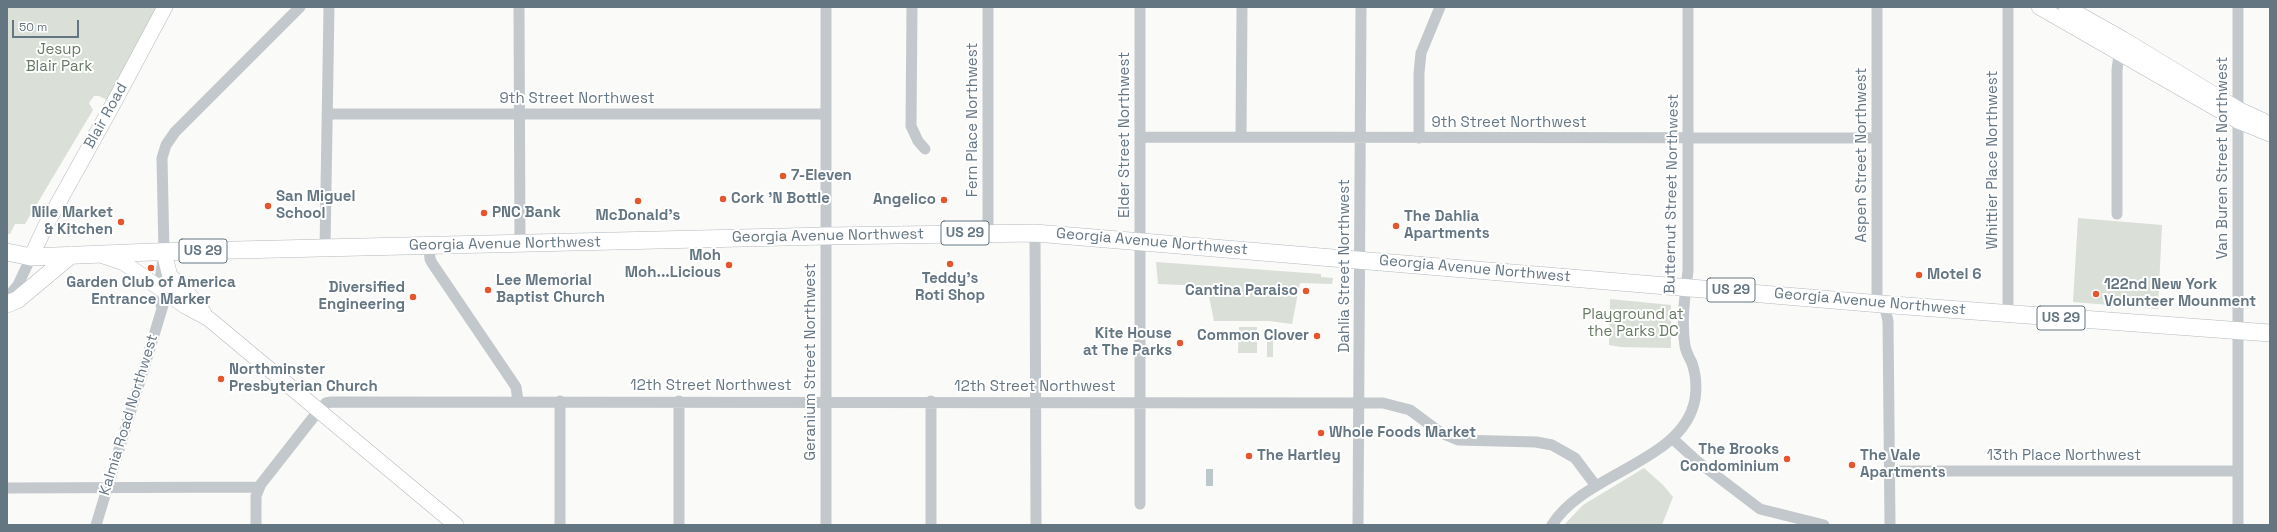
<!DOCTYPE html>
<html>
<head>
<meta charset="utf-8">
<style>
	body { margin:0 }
	#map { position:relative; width:2277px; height:532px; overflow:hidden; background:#fafaf8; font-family:"Space Grotesk",sans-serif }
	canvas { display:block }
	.frame { position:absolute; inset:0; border:8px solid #657683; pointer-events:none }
	.scale { position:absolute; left:12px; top:20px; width:67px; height:18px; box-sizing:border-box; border:2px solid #657683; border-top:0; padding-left:5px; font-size:12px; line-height:14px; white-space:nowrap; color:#657683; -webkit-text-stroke:3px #fff; paint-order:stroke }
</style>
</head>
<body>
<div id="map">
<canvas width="2277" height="532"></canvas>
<div class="frame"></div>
<div class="scale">50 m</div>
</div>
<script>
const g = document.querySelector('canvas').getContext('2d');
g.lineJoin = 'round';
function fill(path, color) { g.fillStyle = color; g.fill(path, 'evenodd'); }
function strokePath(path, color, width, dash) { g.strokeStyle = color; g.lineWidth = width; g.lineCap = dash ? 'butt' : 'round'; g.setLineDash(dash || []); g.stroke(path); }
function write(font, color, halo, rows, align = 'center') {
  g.font = font + ' "Space Grotesk",sans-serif'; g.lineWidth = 4; g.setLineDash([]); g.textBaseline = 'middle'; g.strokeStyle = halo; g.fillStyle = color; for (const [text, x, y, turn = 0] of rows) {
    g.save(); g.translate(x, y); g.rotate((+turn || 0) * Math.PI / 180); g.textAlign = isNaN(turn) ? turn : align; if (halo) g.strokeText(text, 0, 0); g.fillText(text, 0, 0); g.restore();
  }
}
fill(new Path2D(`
	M7,7H157L107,100L99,96H94L89,103L93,110L25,224H15L10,234H7Z
	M2078,218L2162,225L2158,309L2073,302Z
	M1156,262L1321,274V277L1333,278L1332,284L1300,283L1292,324L1269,321H1214L1207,286L1158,284Z
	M1610,299L1671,305V348L1621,347L1609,345Z
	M1239,327H1257V353H1238Z
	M1267,338H1273V357H1267Z
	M1644,468L1663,485L1673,497L1662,525H1564L1583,505Z`), '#dadfd7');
fill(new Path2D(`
	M1206,469H1213V486H1206Z`), '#bbc7cb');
const major = new Path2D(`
	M2039,7L2238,121L2270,134
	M2066,7L2123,39L2238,109L2264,121
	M164,253L170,276L182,286L204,313
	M103,256L124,263L185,306L209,319L456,525
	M31,257L46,225L112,106L165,7`);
const highway = new Path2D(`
	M7,252L31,257L152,252L826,236L1035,233L1893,305L2270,333
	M7,304L17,300L71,255`);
strokePath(major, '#b5babe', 16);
strokePath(highway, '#b4b9bd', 18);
strokePath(new Path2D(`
	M519,7L520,244
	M826,7V525
	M912,7L911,126L918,141L925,149
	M988,7V233
	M1140,7V504
	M1877,7V304
	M2238,7V525
	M329,114H826
	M1140,137L1877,138
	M1241,137L1242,7
	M1419,138V73L1421,53L1440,7
	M2117,214V70L2120,47
	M1035,233L1036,525
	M429,246L430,259L432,263L516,387L518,401
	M325,248L329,7
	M7,298L18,285L31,257
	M1884,304L1888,321L1890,525
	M161,305L159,287L164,253L162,158L166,145L175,132L300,7
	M2008,313V7
	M679,401V525
	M931,401V525
	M1673,439L1697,461L1760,509L1824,525
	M1890,471H2238
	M7,488L259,487
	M96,525L165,299
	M256,525V496L261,484L319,410L326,403L331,402L1383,403L1410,410L1441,433L1458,440L1536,442L1552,445L1575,458L1596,486
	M560,525V401
	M1358,525L1361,7
	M1552,525C1585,472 1684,462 1695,399C1697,386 1696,375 1692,363C1689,357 1686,352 1685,346C1681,322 1685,295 1688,271V7`), '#c3c8cc', 11);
strokePath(major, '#fff', 15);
strokePath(highway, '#fff', 17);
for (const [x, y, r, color] of [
	[783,176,4,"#e4572e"],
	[723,199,4,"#e4572e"],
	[944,200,4,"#e4572e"],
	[638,201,4,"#e4572e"],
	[268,206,4,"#e4572e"],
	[484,213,4,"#e4572e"],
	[121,222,4,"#e4572e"],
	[1396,226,4,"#e4572e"],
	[950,264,4,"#e4572e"],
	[729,265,4,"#e4572e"],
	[151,268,4,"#e4572e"],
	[1919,275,4,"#e4572e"],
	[488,290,4,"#e4572e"],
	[1306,291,4,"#e4572e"],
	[2096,294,4,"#e4572e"],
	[413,297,4,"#e4572e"],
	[1317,336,4,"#e4572e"],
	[1180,343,4,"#e4572e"],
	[221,379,4,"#e4572e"],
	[1321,433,4,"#e4572e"],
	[1249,456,4,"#e4572e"],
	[1787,459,4,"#e4572e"],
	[1852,465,4,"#e4572e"]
]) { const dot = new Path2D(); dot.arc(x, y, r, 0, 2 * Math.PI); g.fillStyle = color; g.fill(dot); strokePath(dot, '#fff', 1.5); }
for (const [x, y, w] of [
	[965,233,48],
	[203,251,48],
	[1731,290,48],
	[2061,318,48]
]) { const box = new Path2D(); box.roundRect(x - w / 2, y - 12, w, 24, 3); g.fillStyle = '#fff'; g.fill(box); strokePath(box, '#657683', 1); }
write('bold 14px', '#657683', null, [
	["US 29",965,233],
	["US 29",203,251],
	["US 29",1731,290],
	["US 29",2061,318]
]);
write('15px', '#687a64', '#fff', [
	["Jesup",59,50],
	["Blair Park",59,67],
	["Playground at",1633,315],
	["the Parks DC",1633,332]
]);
write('15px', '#657683', '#fff', [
	["9th Street Northwest",577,99],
	["Blair Road",106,116,-61],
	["Fern Place Northwest",973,120,-90],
	["9th Street Northwest",1509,123],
	["Elder Street Northwest",1125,135,-90],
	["Aspen Street Northwest",1862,155,-90],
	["Van Buren Street Northwest",2223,158,-90],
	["Whittier Place Northwest",1993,160,-90],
	["Butternut Street Northwest",1672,194,-89],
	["Georgia Avenue Northwest",828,236,-1],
	["Georgia Avenue Northwest",1152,242,5],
	["Georgia Avenue Northwest",505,244,-1],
	["Dahlia Street Northwest",1345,266,-90],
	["Georgia Avenue Northwest",1475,269,5],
	["Georgia Avenue Northwest",1870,302,5],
	["Geranium Street Northwest",811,362,-90],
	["12th Street Northwest",711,386],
	["12th Street Northwest",1035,387],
	["Kalmia Road Northwest",129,415,-73],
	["13th Place Northwest",2064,456]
]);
write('bold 15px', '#657683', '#fff', [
	["7-Eleven",791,176],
	["San Miguel",276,197],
	["School",276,214],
	["Cork 'N Bottle",731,199],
	["Angelico",936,200,"right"],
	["Nile Market",113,213,"right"],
	["& Kitchen",113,230,"right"],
	["PNC Bank",492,213],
	["McDonald's",638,216,"center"],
	["The Dahlia",1404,217],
	["Apartments",1404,234],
	["Moh",721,256,"right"],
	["Moh...Licious",721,273,"right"],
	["Motel 6",1927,275],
	["Teddy's",950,279,"center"],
	["Roti Shop",950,296,"center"],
	["Lee Memorial",496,281],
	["Baptist Church",496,298],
	["Garden Club of America",151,283,"center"],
	["Entrance Marker",151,300,"center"],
	["122nd New York",2104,285],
	["Volunteer Mounment",2104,302],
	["Diversified",405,288,"right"],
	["Engineering",405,305,"right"],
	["Cantina Paraiso",1298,291,"right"],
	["Kite House",1172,334,"right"],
	["at The Parks",1172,351,"right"],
	["Common Clover",1309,336,"right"],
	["Northminster",229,370],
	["Presbyterian Church",229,387],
	["Whole Foods Market",1329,433],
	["The Brooks",1779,450,"right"],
	["Condominium",1779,467,"right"],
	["The Hartley",1257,456],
	["The Vale",1860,456],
	["Apartments",1860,473]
], 'left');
</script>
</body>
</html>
